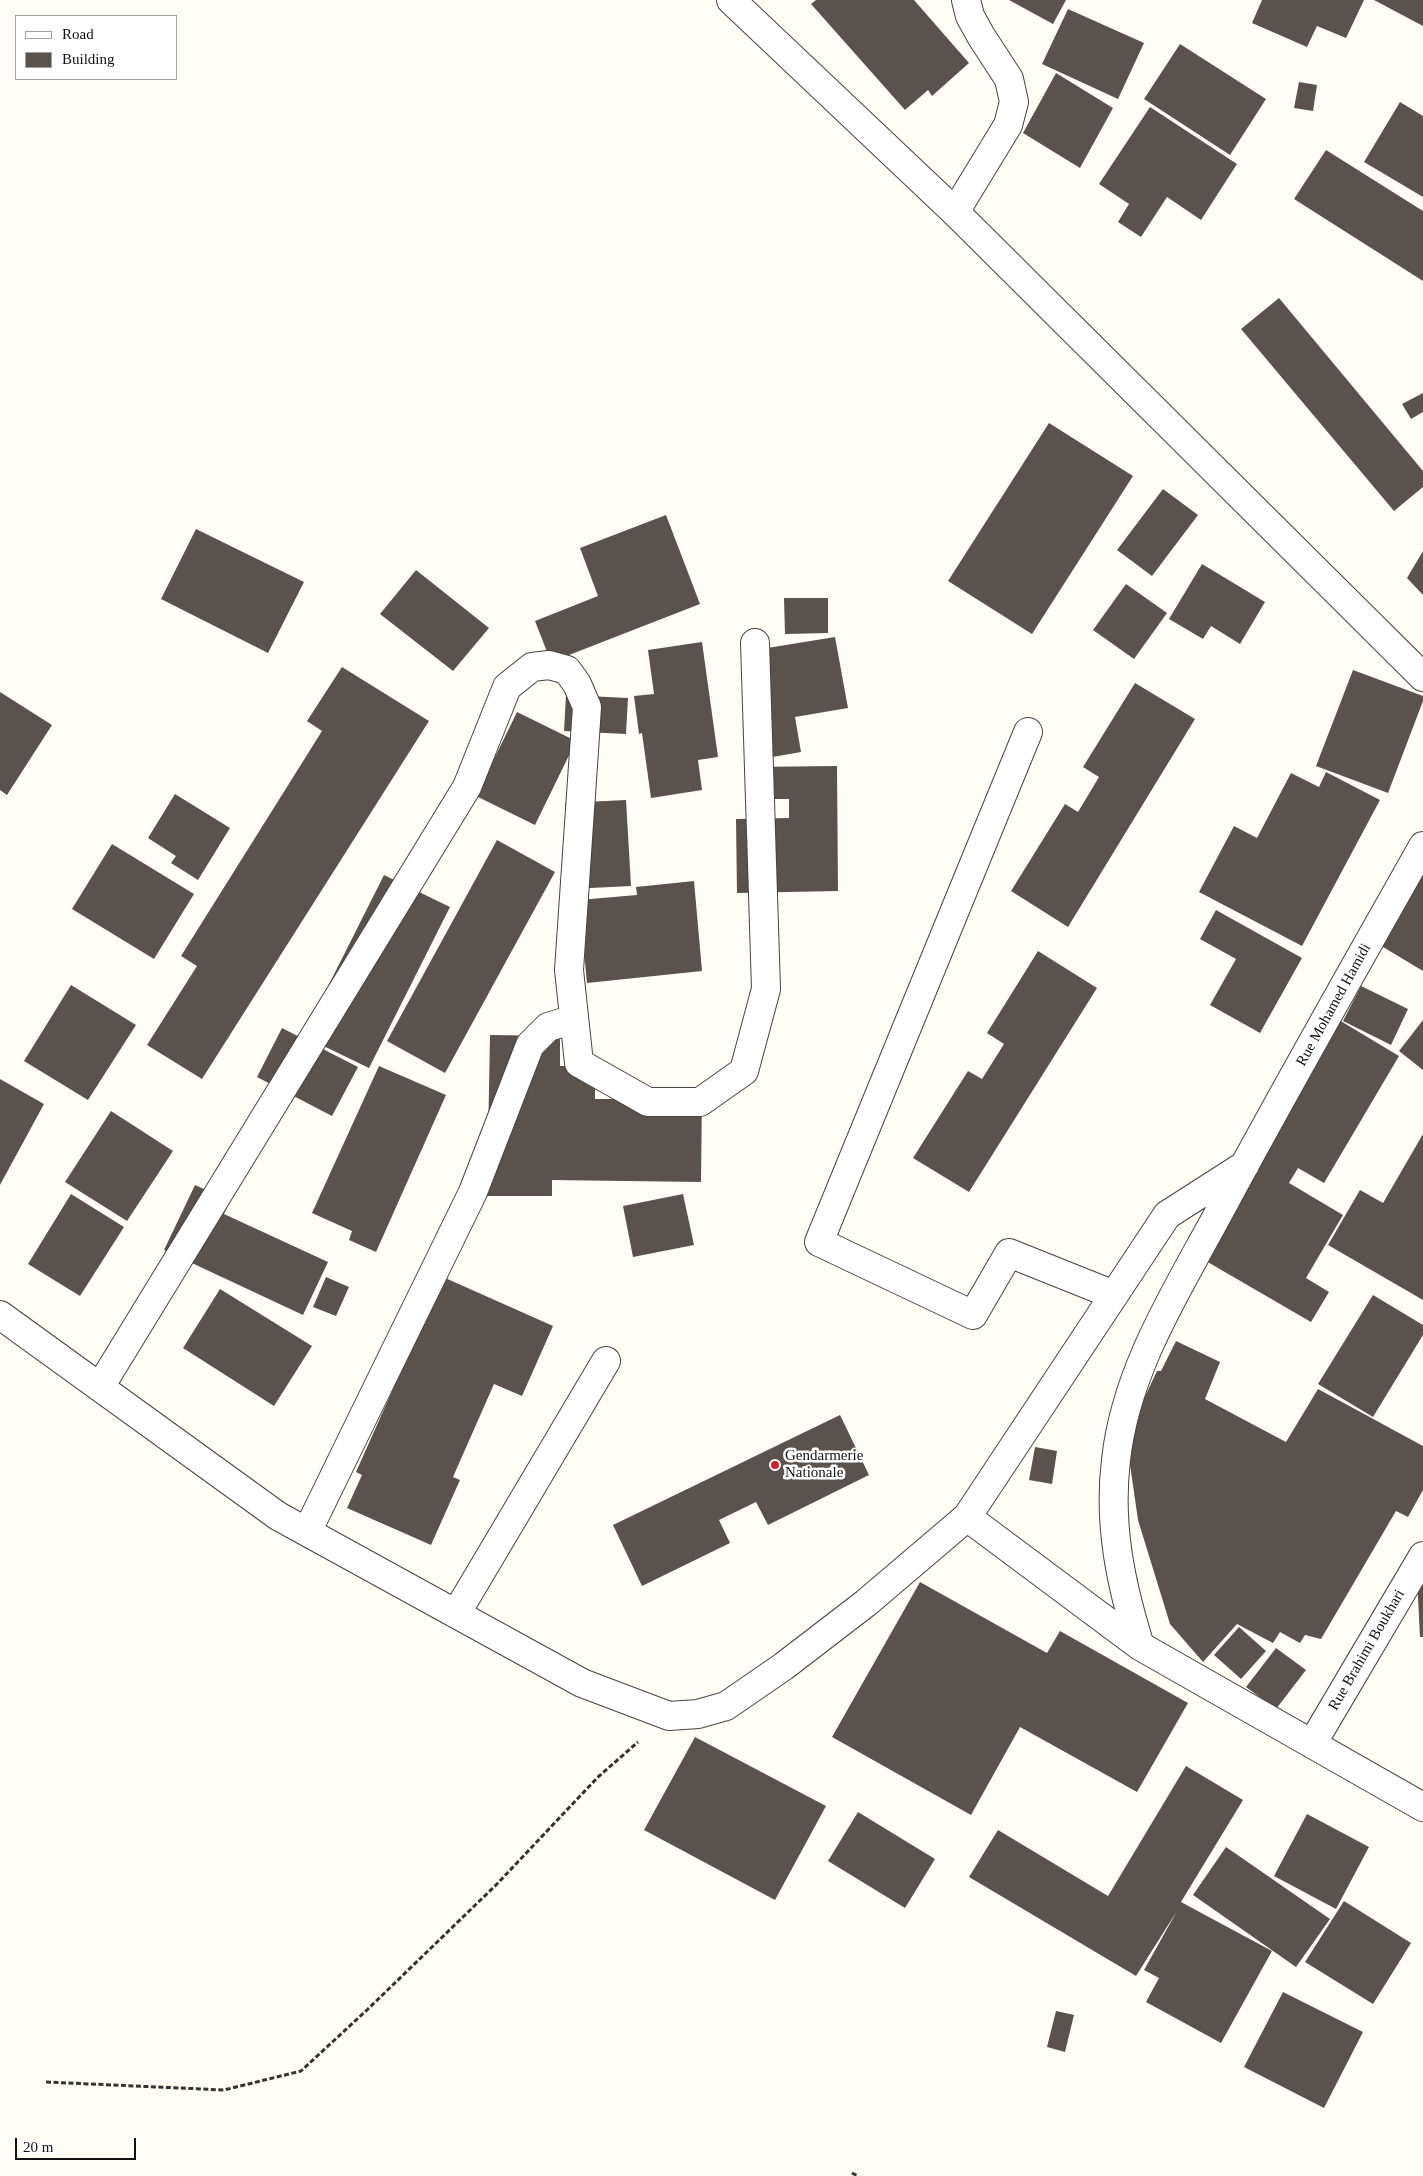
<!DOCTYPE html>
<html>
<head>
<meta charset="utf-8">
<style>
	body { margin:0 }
	#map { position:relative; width:1423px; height:2176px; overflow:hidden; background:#fffdf5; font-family:"Times New Roman",serif }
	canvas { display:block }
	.legend { position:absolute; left:15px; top:15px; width:162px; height:65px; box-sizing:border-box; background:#fff; border:1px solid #a0a0a0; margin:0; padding:6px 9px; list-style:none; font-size:15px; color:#111 }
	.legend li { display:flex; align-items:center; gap:10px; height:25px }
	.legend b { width:25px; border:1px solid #a0a0a0 }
	.scale { position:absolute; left:15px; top:2138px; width:121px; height:22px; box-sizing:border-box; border:2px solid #111; border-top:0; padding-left:6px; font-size:15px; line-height:18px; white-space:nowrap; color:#111; -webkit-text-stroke:4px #fff; paint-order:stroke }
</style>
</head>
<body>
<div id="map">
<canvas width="1423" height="2176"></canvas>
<ul class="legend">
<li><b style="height:6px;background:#fff"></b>Road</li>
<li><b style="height:14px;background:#5a524d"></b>Building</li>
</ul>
<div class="scale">20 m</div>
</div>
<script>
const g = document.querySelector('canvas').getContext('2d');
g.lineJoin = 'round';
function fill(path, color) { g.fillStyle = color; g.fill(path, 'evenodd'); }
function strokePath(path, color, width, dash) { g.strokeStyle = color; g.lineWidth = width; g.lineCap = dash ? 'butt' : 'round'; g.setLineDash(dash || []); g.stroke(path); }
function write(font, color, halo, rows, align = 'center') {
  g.font = font + ' "Times New Roman",serif'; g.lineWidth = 5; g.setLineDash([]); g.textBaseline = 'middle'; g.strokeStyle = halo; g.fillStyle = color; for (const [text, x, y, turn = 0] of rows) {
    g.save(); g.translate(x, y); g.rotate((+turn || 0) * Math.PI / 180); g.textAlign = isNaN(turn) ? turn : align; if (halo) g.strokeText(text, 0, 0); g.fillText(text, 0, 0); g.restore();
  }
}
fill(new Path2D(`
	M816,0H914L969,63L932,96L928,90L905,110L811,4Z
	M1009,0H1066L1053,24Z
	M1262,0H1364L1346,38L1317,26L1307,47L1252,23Z
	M1374,0H1423V26Z
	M1068,9L1144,43L1118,99L1042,64Z
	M1180,44L1266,99L1230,155L1144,99Z
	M1056,73L1113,108L1080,168L1023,133Z
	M1299,82L1317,85L1313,111L1294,108Z
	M1400,102L1423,116V197L1364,162Z
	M1150,107L1237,164L1201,220L1167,197L1141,237L1118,222L1129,204L1099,184Z
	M1326,150L1423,211V281L1294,199Z
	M1279,298L1423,471V487L1394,511L1241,329Z
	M1423,393V412L1411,419L1402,404Z
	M1049,423L1133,476L1032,634L948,581Z
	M1163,489L1198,515L1152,576L1117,550Z
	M666,515L700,604L551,662L535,621L598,596L580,548Z
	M196,529L304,582L268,653L161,599Z
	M1423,551V595L1407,578Z
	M1202,564L1265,602L1240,644L1211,626L1203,639L1169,619Z
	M416,570L489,628L453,671L380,614Z
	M1126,584L1167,613L1134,659L1093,630Z
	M784,598H828V633L785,634Z
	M835,637L848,708L795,717L801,752L767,758L749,651Z
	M702,642L718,757L698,760L702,790L651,798L642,733L639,734L634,696L654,694L648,650Z
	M342,667L429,721L202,1079L147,1045L197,966L181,956L322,731L307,721Z
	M1353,670L1423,696V701L1388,793L1316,766Z
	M1135,683L1195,719L1068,927L1011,891L1065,804L1078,812L1099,777L1083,767Z
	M0,692L52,725L7,795L0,790Z
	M566,695L628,698L626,734L564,731Z
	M517,712L576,741L535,825L476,796Z
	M837,766L838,891L737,893L736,819L789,818V799H750V767Z
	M1326,772L1380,800L1302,946L1199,892L1234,826L1257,838L1291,773L1319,787Z
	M175,794L230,828L198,880L171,863L176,856L148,838Z
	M626,800L631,886L571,889L565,803Z
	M497,840L555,872L445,1073L387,1041Z
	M112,844L194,894L154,959L72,909Z
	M1423,869V971L1378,944Z
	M384,875L450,907L369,1068L303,1036Z
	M694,881L702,971L587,983L579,900L637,895L636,887Z
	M1216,910L1302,958L1260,1033L1210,1005L1236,959L1200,939Z
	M1038,951L1097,988L969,1192L913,1158L968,1071L982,1079L1004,1044L987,1033Z
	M71,985L136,1025L88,1100L24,1061Z
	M1361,986L1408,1009L1391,1045L1343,1021Z
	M1339,1020L1399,1056L1324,1183L1298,1168L1289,1183L1343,1215L1306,1278L1329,1292L1311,1322L1199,1257Z
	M1423,1020V1070L1399,1051Z
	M282,1028L358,1067L332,1116L257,1077Z
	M490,1035L560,1036V1066H595V1099H647L702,1094L701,1182L552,1180V1196H487Z
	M379,1066L446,1095L376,1252L349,1240L352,1231L312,1213Z
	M0,1079L44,1104L0,1185Z
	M111,1111L173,1151L127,1221L65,1182Z
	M1423,1134V1300L1328,1245L1360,1190L1383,1203Z
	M195,1185L230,1201L224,1214L328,1262L303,1315L164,1250Z
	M71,1194L124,1227L80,1296L28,1264Z
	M683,1194L694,1245L633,1257L623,1206Z
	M326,1277L349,1287L336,1316L313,1307Z
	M443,1277L553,1326L522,1396L494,1384L453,1477L460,1480L431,1545L347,1508L362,1475L356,1472Z
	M220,1289L312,1346L274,1406L183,1348Z
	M1373,1295L1423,1325V1335L1373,1417L1318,1384Z
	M1176,1341L1220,1362L1205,1399L1286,1442L1318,1389L1423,1446V1490L1408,1517L1396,1511L1321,1639L1305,1635L1300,1643L1280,1632L1273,1643L1237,1624L1203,1662L1170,1624L1138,1520L1126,1437L1157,1371H1161Z
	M840,1415L869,1475L768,1525L756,1502L719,1520L730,1543L642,1586L613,1525Z
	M1035,1447L1057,1451L1052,1484L1029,1480Z
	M1417,1577H1423V1637H1420Z
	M920,1582L1047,1653L1060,1631L1188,1703L1137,1792L1020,1727L971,1815L832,1737Z
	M1239,1627L1266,1651L1241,1679L1214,1655Z
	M1276,1648L1306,1670L1276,1709L1246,1687Z
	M695,1737L826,1806L775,1900L644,1830Z
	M1186,1766L1243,1800L1181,1902L1272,1951L1221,2043L1146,2002L1159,1978L1144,1970L1177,1911L1136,1976L969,1877L998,1830L1108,1896Z
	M858,1812L935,1859L905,1908L828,1861Z
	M1307,1814L1369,1847L1336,1909L1274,1876Z
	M1226,1847L1330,1919L1296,1967L1193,1895Z
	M1344,1901L1411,1943L1373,2004L1305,1962Z
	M1283,1992L1363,2032L1324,2108L1244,2067Z
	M1056,2011L1074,2015L1065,2052L1047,2047Z`), '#5a524d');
const minor = new Path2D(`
	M955,212L1008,125L1014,102L1009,79L981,36L970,16L966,0
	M1028,732L819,1242L973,1315L1009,1253L1114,1295
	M0,1315L278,1516L582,1683L669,1716L698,1714L726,1706L784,1666L866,1603L967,1517L1167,1215L1245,1165
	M100,1387L467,787L507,687L532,667L549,665L567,670L577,684L587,707L569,970L579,1063L648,1102H700L744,1071L766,989L755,643
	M967,1517L1140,1646L1423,1807
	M307,1532L473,1192L530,1045L548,1027L574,1019
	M456,1614L606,1361
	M1140,1646C1121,1585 1108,1525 1116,1460C1126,1367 1180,1286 1223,1205C1288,1084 1356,965 1423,846
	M1312,1744L1423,1556`);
const tertiary = new Path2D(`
	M731,0L955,212L1423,677`);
strokePath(minor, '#444', 30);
strokePath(tertiary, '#444', 30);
strokePath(new Path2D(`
	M46,2082L224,2090L301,2071L368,2009L497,1884L598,1777L638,1742
	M852,2173L858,2176`), '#333', 3, [5, 2.5]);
strokePath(minor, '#fff', 28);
strokePath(tertiary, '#fff', 28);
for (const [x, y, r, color] of [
	[775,1465,5,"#c4262e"]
]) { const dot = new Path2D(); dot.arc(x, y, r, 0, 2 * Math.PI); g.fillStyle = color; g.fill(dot); strokePath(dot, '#fff', 2); }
write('15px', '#111', '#fff', [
	["Rue Mohamed Hamidi",1334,1005,-61],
	["Rue Brahimi Boukhari",1367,1650,-60]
]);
write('15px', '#111', '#fff', [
	["Gendarmerie",785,1456],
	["Nationale",785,1473]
], 'left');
</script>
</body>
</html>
